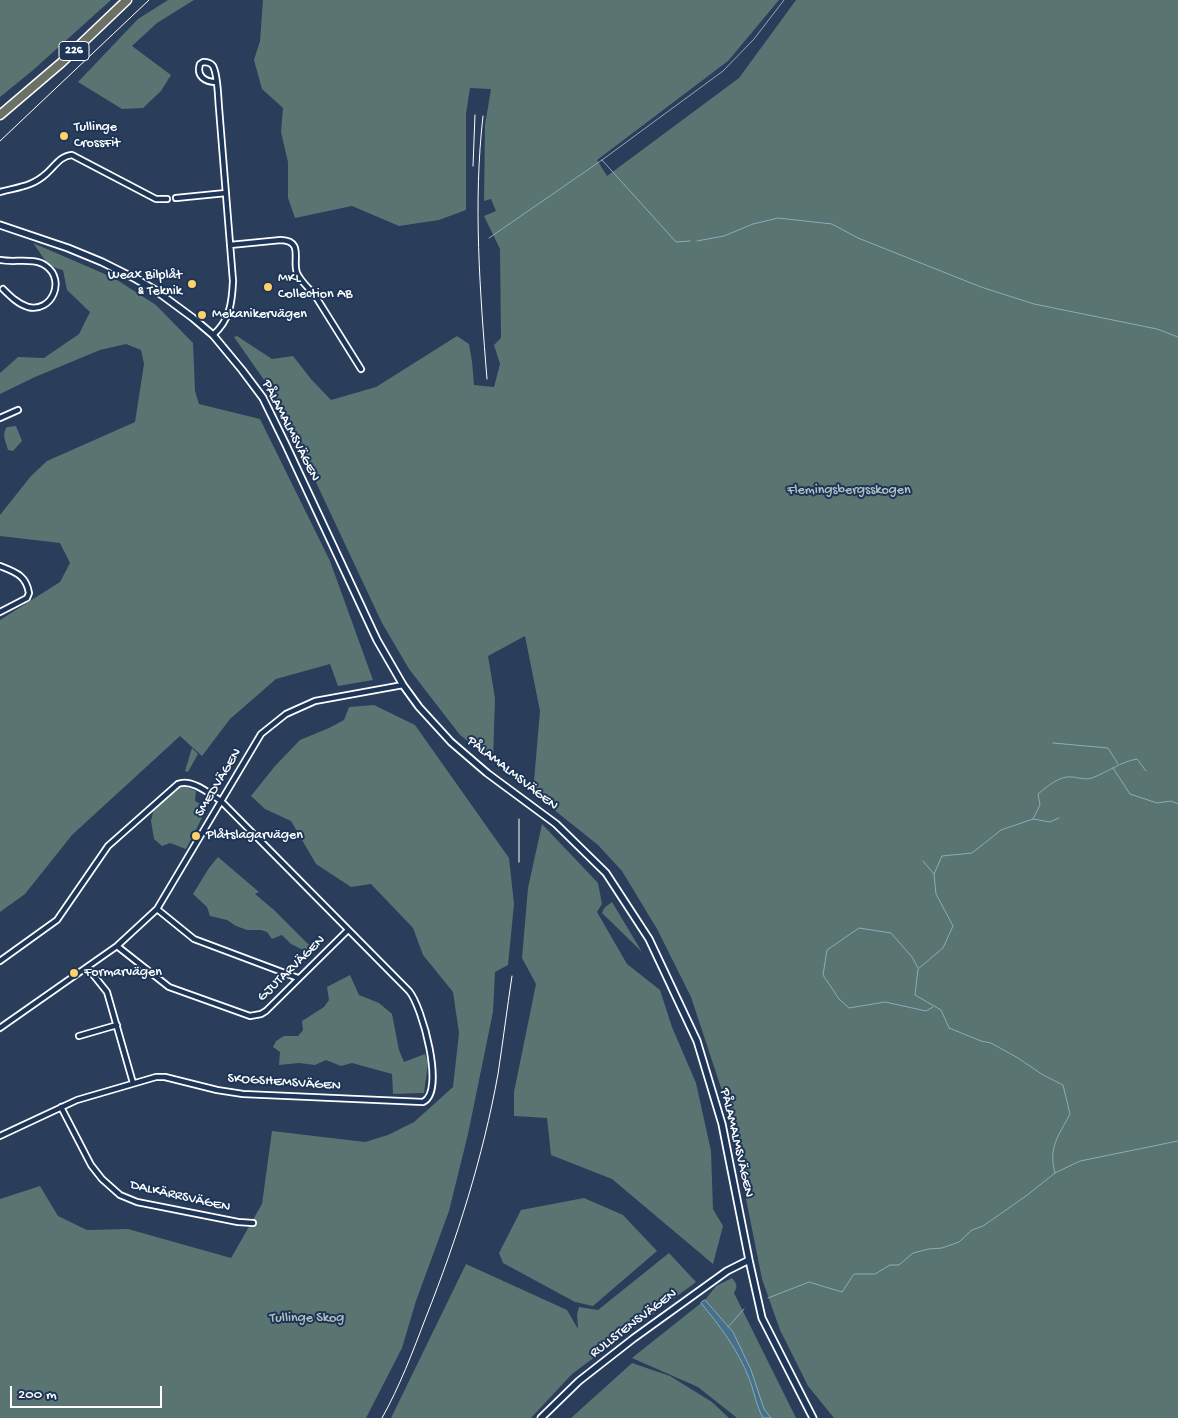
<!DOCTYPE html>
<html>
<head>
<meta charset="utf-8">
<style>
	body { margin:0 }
	#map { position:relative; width:1178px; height:1418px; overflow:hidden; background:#2a3d5b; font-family:"Gochi Hand",sans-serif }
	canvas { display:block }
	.scale { position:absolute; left:10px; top:1386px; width:152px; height:22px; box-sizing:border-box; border:2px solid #fff; border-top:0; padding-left:6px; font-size:15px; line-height:18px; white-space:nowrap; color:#fff; -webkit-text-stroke:4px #1d3557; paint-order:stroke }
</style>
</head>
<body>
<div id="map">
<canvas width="1178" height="1418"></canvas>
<div class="scale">200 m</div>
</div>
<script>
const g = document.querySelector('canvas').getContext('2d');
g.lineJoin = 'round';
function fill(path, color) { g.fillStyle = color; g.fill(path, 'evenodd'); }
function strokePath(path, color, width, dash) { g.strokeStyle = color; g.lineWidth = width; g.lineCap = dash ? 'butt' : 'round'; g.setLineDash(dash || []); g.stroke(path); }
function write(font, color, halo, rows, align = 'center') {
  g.font = font + ' "Gochi Hand",sans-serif'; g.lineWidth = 4; g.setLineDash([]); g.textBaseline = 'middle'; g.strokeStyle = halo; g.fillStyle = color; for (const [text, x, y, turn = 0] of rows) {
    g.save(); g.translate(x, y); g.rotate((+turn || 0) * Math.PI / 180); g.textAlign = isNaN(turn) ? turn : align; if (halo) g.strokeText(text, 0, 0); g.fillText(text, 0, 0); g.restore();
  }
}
fill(new Path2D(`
	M0,0H111L32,71L0,97Z
	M168,0H194L157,23L132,46L171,75L161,91L143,108L122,109L78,82L138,19Z
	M263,0H779L728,61L597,160L607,176L739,78L796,0H1178V1418H834L808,1386L780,1330L762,1279L728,1109L691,997L657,929L622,871L598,845L533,793L540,711L525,636L488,656L495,698L493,761L460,735L409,669L382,623L276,397L234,337L237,336L272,359L293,356L311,379L331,400L376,387L457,336L469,344L472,361L474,385L494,387L500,364L494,345L501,338L500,249L484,216L496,211L491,199L484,201L485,125L491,89L470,88L466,114V210L439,220L399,226L352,206L295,218L288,198V162L281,132L283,108L262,89L254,60L260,41Z
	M33,243L114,278L156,305L193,343L195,391L199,404L260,419L330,561L373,680L338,686L330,664L276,679L230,719L202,756L180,736L72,835L25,894L0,912V620L60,582L70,563L60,543L0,536V515L31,476L47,461L135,422L144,364L141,350L126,344L100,350L35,377L0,394V373L18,357L44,358L79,334L90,312L67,290L63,270C46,267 43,256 33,243Z
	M16,426L22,441L13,451L8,450C6,442 1,434 7,427Z
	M374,705L415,725L509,858L514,904L508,965L495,972L493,1012L468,1134L449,1211L416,1301L402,1348L366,1418H0V1199L40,1186L58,1216L87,1230L128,1229L231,1258L262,1204L272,1131L365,1142L388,1135L414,1122L453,1087L459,1033L453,992L423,955L413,928L371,884L351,887L316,864L291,821L265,809L251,796L275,766L300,740L329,728L344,720L349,707Z
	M192,748L198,754L188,772L185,771Z
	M182,785L196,791L195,801L207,808L186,849L170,843L162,846L154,839L151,821L154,808Z
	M542,824L598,883L602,904L597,912L627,964L660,990L672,1027L696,1083L711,1151L713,1209L723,1226L713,1264L612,1179L551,1155L547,1118L514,1116V1092L536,984L522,958L528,888Z
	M218,857L259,892L255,894L274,910L314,950L313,955L291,944L282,935L272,939L267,932L261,930H247L236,926L227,920L210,916L207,907L193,894L209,868Z
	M612,902L642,952L602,913L604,908Z
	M350,975L359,995L379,1003L392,1014L399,1050L404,1062L425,1054L428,1063L424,1093L393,1094L392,1074L352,1063L341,1066L326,1060L315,1065L299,1063L279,1065L280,1052L273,1047L276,1041L284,1036H298L303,1030L302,1021L324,1007L329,1000L327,987Z
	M584,1198L623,1215L657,1251L593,1306L575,1302L503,1263L499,1253L521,1210Z
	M669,1253L696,1282L572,1374L531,1418H391L466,1264L567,1310L578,1329L577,1314L579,1307L598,1310Z
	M732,1278C737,1284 738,1286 734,1293L796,1418H771L764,1409L751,1370L733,1332L705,1300L716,1286Z
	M701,1303C720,1326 738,1350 749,1378C754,1391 756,1405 763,1418H737L698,1387L632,1358Z
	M632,1363L670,1376L712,1402L729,1418H571Z`), '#5a7471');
const water = new Path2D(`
	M705,1300L733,1332L751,1370L764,1409L771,1418H763C756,1405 754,1391 749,1378C738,1350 720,1326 701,1303Z`);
fill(water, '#45718c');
strokePath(water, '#8faaba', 1);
strokePath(new Path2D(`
	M602,160L676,242L690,241
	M489,238L602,160L723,71L754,39L784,0
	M697,241L724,236L753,224L778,218L832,224L858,238L981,287L1034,304L1157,329L1178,337
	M1053,743L1108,748L1118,764
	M1113,768L1130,794L1157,803L1171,801L1178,804
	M1033,819L1050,822L1059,818
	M923,861L934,874
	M918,968L912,957L891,933L859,928L827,950L823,975L839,999L849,1008L885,1002L926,1011L933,1007
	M1055,1173C1048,1147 1058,1137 1070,1114L1063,1085L1043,1075L1018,1058L991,1043L981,1041L949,1028L941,1010L915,995L918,969L943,948L953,926L936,894L934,874L942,856L972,853L1001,830L1033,819L1040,805L1038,794C1048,786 1060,775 1073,777C1080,778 1084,780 1092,778C1108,772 1120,762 1137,759L1146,771
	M768,1298L809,1282L842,1292L854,1274H875L890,1265H899L913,1253L929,1249L942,1248L959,1242L972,1230L983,1226L1026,1196L1055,1173L1080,1161L1178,1141
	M728,1327L744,1309`), '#8faaba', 1);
const minor = new Path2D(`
	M0,192C18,187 32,187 47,173C55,166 60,156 72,155L156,199H167
	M176,198L226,193
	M230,245L281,240C304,241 292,260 297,273C301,282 310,289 316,297C331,321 346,345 361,369
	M0,260C14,263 35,257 46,266C66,280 52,313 28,307C18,304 10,296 3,289
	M213,335C230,320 232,303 233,281C228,224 224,166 219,108C218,98 218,75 213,66C211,63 207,62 203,62L200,64C196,76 205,82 216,82
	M0,418L18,410
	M0,566C15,572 26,575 29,593L27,598L0,612
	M157,909L194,939L298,978
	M117,946L169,987L250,1016L261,1014L266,1011L348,930
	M0,961L57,920L108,846L178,784C191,778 210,794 221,801L409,991C422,1006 446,1092 423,1102L243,1094L217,1090L165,1077H156L77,1100L0,1136
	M87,967L107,992L133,1083
	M0,1028L117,946L157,909L261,734L286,714L315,701L403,685
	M79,1036L117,1025
	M61,1107L91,1165L102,1179L120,1195L137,1202L238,1222L253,1223`);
const tertiary = new Path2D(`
	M0,225L68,248L102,262L136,279L155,290L193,318L213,335L242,370L263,398L286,445L377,640L403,685L419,707L451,742L487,773L556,824L606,873L649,939L697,1041L722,1124L749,1260L762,1318L813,1418
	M541,1418L579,1381L634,1338L727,1271L749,1260`);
const primary = new Path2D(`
	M0,115L61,63L127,0`);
strokePath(minor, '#fff', 8);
strokePath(tertiary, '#fff', 9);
strokePath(primary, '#fff', 11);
strokePath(minor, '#1d3557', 4.5);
strokePath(tertiary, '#1d3557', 5.5);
strokePath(primary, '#6b7165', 8);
strokePath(new Path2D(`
	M483,116C473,203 480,292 487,379
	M0,141L149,0
	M473,166L475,115
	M519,862V819
	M382,1418C400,1386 413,1351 426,1317C457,1239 483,1157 498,1074C503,1041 507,1009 512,976`), '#fff', 1);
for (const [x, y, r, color] of [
	[64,136,5,"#ffd166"],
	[192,284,5,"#ffd166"],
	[268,287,5,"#ffd166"],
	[202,315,5,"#ffd166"],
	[196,836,5,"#ffd166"],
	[74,973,5,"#ffd166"]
]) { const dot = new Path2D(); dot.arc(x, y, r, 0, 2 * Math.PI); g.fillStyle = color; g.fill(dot); strokePath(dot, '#1d3557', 2); }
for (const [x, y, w] of [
	[74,51,30]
]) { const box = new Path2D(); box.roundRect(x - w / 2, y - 9.5, w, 19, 4); g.fillStyle = '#1d3557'; g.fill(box); strokePath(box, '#fff', 1); }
write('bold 12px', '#fff', null, [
	["226",74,51]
]);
write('14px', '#fff', '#1d3557', [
	["Tullinge",74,128],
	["CrossFit",74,144],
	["Weax Bilplåt",182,276,"right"],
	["& Teknik",182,292,"right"],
	["MKL",278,279],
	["Collection AB",278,295],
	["Mekanikervägen",212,315],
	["Plåtslagarvägen",206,836],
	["Formarvägen",84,973]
], 'left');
write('14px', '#fff', '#1d3557', [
	["PÅLAMALMSVÄGEN",290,431,63],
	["PÅLAMALMSVÄGEN",512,774,38],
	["SMEDVÄGEN",219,783,-59],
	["GJUTARVÄGEN",292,969,-44],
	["SKOGSHEMSVÄGEN",284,1083,4],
	["PÅLAMALMSVÄGEN",736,1143,77],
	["DALKÄRRSVÄGEN",180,1197,13],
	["RULLSTENSVÄGEN",634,1324,-37]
]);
write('14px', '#b5c0bf', '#1d3557', [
	["Flemingsbergsskogen",849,491],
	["Tullinge Skog",307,1319]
]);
</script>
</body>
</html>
